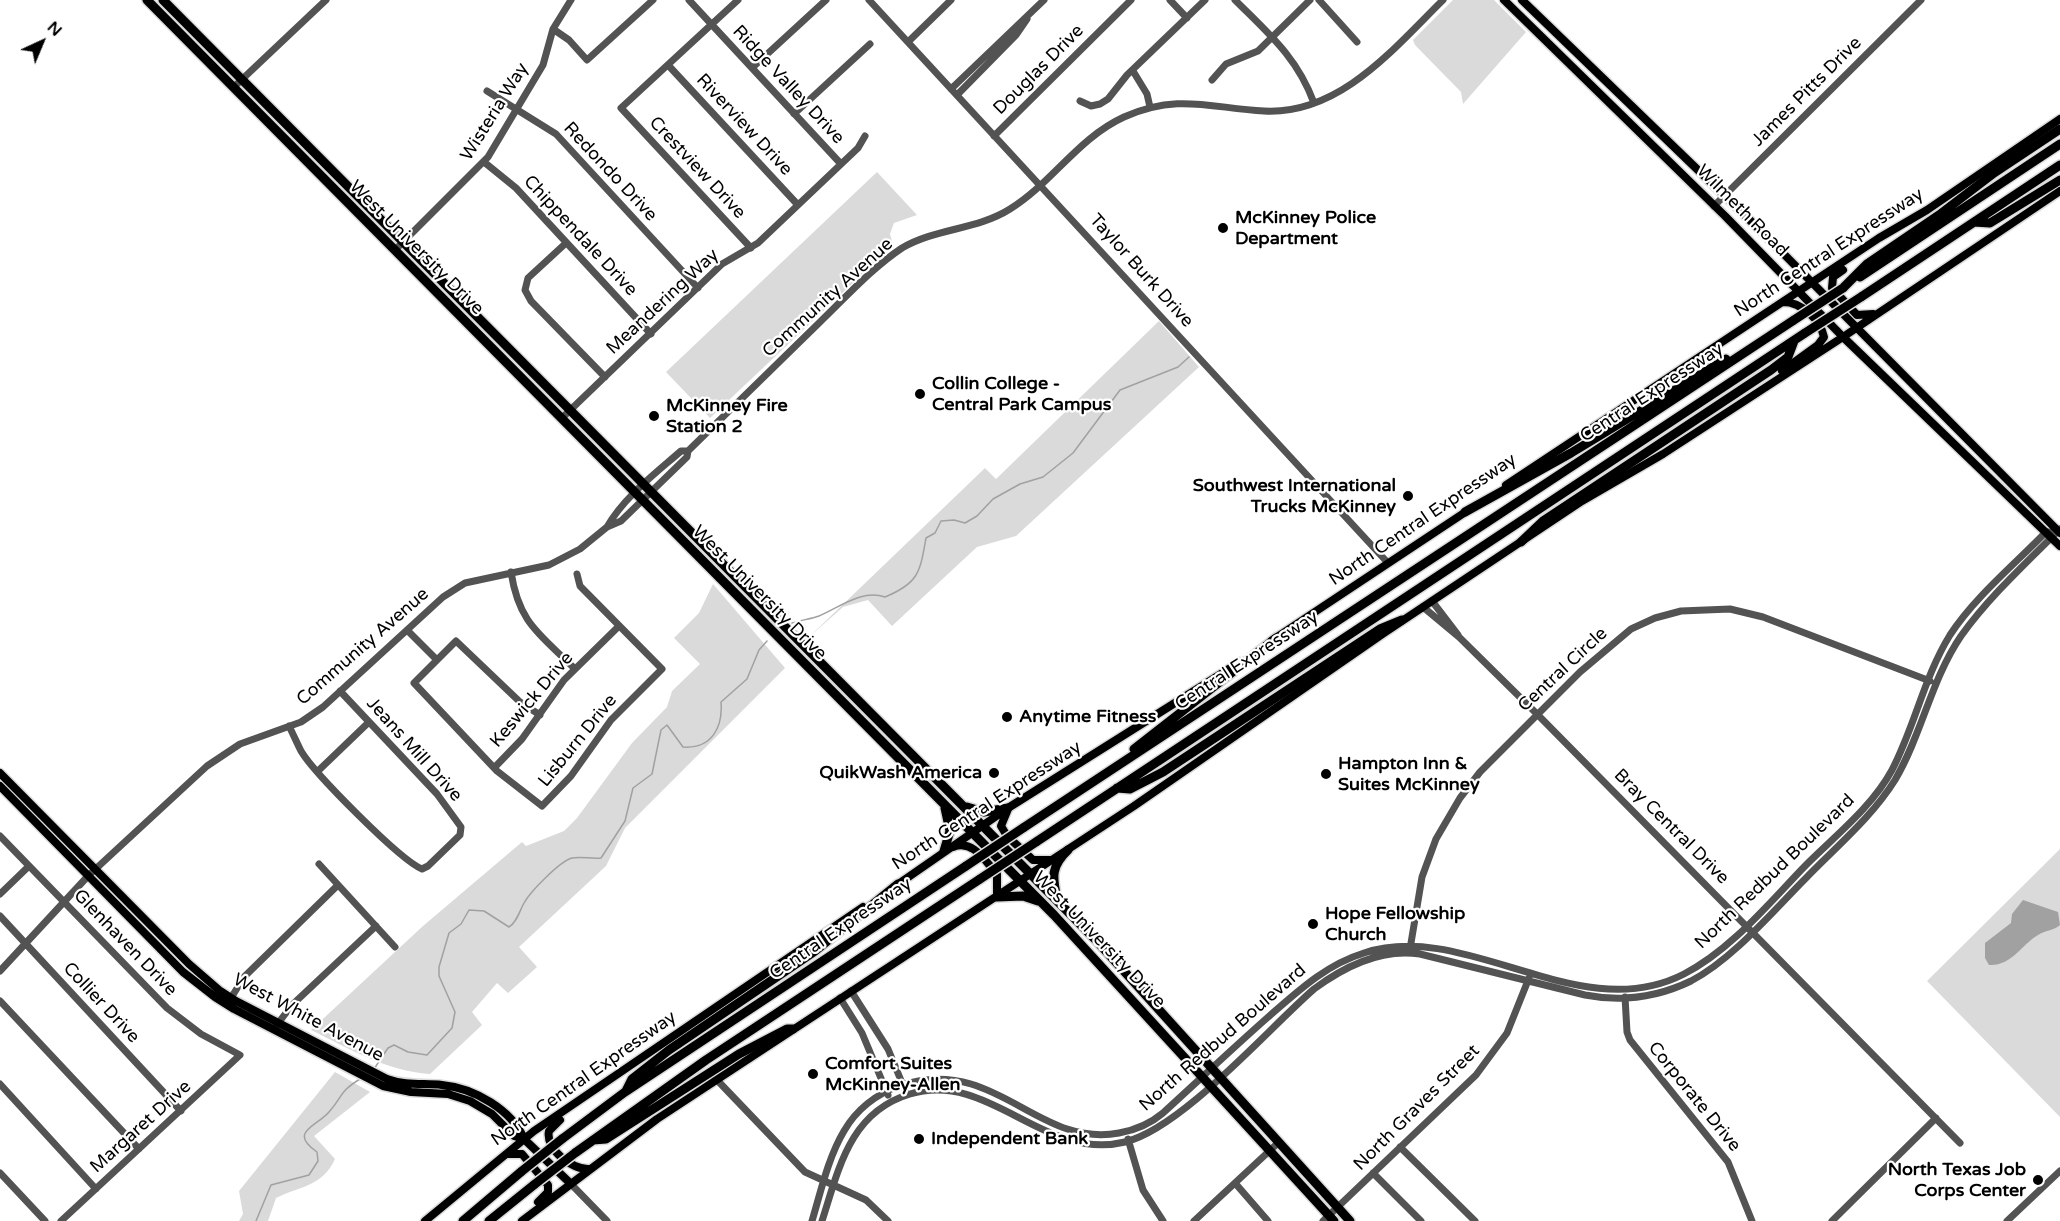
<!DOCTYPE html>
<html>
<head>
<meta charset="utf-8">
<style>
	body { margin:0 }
	#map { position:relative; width:2060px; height:1221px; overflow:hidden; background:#fff; font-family:"Varela Round",sans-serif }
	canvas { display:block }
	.north { position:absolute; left:12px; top:12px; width:60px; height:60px; -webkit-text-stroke:4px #fff; paint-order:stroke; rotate:44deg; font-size:16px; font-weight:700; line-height:24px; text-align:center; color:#000 }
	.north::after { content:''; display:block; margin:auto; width:21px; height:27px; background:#000; clip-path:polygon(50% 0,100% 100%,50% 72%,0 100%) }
</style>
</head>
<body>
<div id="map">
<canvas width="2060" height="1221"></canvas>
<div class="north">N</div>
</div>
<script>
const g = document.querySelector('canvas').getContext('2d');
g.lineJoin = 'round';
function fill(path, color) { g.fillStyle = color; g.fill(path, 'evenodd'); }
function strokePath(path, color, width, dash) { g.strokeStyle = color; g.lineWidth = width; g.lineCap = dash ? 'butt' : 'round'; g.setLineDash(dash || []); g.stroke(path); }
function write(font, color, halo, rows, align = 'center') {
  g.font = font + ' "Varela Round",sans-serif'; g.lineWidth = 4.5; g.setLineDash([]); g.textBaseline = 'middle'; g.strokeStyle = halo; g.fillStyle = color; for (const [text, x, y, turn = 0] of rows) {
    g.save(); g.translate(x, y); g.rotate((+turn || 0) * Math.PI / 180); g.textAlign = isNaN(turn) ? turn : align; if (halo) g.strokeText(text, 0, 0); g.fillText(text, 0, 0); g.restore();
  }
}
fill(new Path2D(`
	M1453,0H1494L1526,32L1463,104L1461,92L1415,45L1413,40Z
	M877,172L917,215L894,223L890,234L893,245L710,418L666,372Z
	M1159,321L1199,367L1016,536L977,547L892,626L868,600L843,607L809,637L985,468L996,479Z
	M713,584L785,668L625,828L606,866L519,947L537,967L508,993L497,983L472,1012L482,1025L430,1074C386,1071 350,1049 311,1030L423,926L522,842L526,846L564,831L577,818L632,743L667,707L672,691L700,664L674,638L699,613Z
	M2060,849V1117L1927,981Z
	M335,1072L370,1092L314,1136L335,1159C322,1187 300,1186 276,1198L268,1221H239L243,1214L239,1191Z`), '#dadada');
fill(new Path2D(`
	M2023,900L2058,912L2060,925C2053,931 2045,930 2038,935C2021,945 2012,966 1989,965L1985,958V943L2011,923L2012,914Z`), '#a1a1a1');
strokePath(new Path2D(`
	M792,623C801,620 811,619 819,616C840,607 862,589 885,597C919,583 920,572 926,538L935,533L941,521L954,520L965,523L977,516L993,499L1020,484L1043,477L1073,453L1120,390L1178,367L1189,357
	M374,1069L388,1048L394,1045L408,1052L427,1055L452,1028L455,1012L439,976V967L449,933L461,924L469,910L484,911L509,927C517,922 519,912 524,903C530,892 560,861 572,858C581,856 591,859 601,858L625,821L633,788L652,774L661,730L667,725L683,747C712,749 723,727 721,702L747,679L759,650L767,641
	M256,1221L271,1185L309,1175L318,1161L317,1152C288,1132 316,1127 329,1112C343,1096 339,1092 360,1079`), '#a1a1a1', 1.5);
const major = new Path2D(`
	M1504,0L1725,216L1843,337L2060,546
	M1522,0L1759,229L2060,533
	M1843,270L1833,277L1832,288L1857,315L1873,314
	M1782,371L1818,345L1824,337C1820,319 1801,302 1783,302
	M1506,485L1879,238L1927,210L2060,119
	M1271,641L1470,509
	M0,773L189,964L219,990L236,1001L387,1079C406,1086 424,1083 442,1085C474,1088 512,1110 524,1139
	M0,786L183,972L215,997L234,1009L383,1086L411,1092L448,1094L470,1101L492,1114L514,1136L524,1139L570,1183
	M1008,809L1001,826L1007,836L1033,860H1050
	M953,847C973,839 985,861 997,874V897
	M894,887L1008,808L1240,662
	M560,1120L549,1131C545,1149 572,1170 589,1169
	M507,1154H522L548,1185V1192L538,1202
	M425,1221L534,1131L863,907
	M522,1221L657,1119L1134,806L1384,633L1582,501L1663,454L1843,337L2060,191`);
const highway = new Path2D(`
	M147,0L1054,915L1334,1221
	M163,0L1095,939L1350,1221
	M1974,222L1990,223L2060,180
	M1860,277L2060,144
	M1843,288L1867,264L1939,215L1994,173L2060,129
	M1861,297L2060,165
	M1465,512L1571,453L1726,359
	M1521,542L1543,521L1771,370L1788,357L1794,341
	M1134,749L1276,638
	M1117,788L1130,789L1163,772L1380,629L1402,620
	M967,807L984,812L1008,808
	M1023,828L1794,320
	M1036,842L1805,333
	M944,851L950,831L945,808
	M997,897L1023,896L1038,901
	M1057,898C1052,877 1051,866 1068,850
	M626,1091L632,1079L669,1050L815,951L898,884
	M562,1139L625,1092L966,866
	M593,1140L606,1139L739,1054L787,1029H793
	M575,1153L706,1060L980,879
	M463,1221L522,1171
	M489,1221L535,1184`);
strokePath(major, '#dbdbdb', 11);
strokePath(highway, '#dbdbdb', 12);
strokePath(new Path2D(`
	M689,0L841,164
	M738,0L621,108L751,248
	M869,0L1388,563
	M1170,0L1187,18
	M1235,0C1268,33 1297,57 1314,103
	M1319,0L1357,42
	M553,29L569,40L587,60L653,0
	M908,42L951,0
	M668,65L798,205
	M752,68L826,0
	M1133,71L1147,94L1150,107
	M1212,80L1226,64L1258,51L1310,0
	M235,86L326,0
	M951,89L1044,0
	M487,91L556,134L698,288
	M957,95L1016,35L1027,19
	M1080,101L1091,106L1100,104L1108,99L1127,75L1205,0
	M794,114L870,44
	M994,136L1131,0
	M484,162L516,188L651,334
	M1714,206L1921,0
	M566,243L528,278L525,290L531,301L605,377
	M395,250L488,157L543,65L553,29L571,0
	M562,418L722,264L758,243L858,148L865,136
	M607,527C624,497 656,473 681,451H688
	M511,572C519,624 540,634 575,669
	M1432,601L1458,635
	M1423,607L1459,637L1537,714L1960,1143
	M407,630L437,660
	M540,715L520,702L456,641L414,683L497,771L542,806L571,776L611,720L662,669L580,586L577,574
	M289,726C293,734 297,743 301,751C314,773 400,860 422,869L428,866L460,835L461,827L437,794L340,691
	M494,768L522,739L564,680L619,626
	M318,771L369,722
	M0,836L167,1008L201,1034L240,1055L61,1221
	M319,864L395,947
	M0,894L29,866
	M0,916L181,1111
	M1410,949L1422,877L1436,839L1460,798L1480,772L1580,672L1631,629L1655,618L1681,611L1730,609L1763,617L1930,681
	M0,971L88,876L207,766L240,744L301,722L323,707L443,597L465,583L549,565L580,549L607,527L621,521L687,457L688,451C732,408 776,365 820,322C846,297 872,268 902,248C936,228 977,230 1010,209C1052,183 1078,138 1124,117C1178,93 1210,108 1264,111C1340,115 1394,48 1443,0
	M851,991L888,1049L907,1095
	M1625,997L1627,1032L1630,1040L1728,1162L1752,1221
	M231,998L244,977L338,885
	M840,998L862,1033L888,1095
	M0,1001L139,1149
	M276,1026L292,1005L376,926
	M717,1080L805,1172L866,1200L888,1221
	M0,1084L96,1189
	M1128,1139L1143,1190L1163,1221
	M1400,1147L1475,1221
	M0,1173L45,1221
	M1373,1173L1421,1221
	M570,1183L607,1221
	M1235,1183L1268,1221
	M812,1221C821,1191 828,1158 844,1131C856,1110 876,1094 899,1086C922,1078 947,1077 971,1084C1022,1099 1060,1144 1119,1133C1136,1130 1150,1124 1163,1113C1198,1081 1232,1049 1267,1018C1297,992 1325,965 1364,953C1467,919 1579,1028 1684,974C1731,950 1769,903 1806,865C1835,836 1872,807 1892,770C1915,726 1924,677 1950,635C1975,597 2014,565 2046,532H2051
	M822,1221C839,1168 850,1112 910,1094C990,1070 1043,1162 1125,1142C1182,1128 1268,1029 1314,989C1345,966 1381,948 1420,954L1585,995C1621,1002 1658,997 1691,981C1733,959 1773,911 1806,878C1836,847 1872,817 1895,780C1922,734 1931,680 1961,636C1989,597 2026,563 2060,529
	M1194,1221L1279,1142
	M1323,1221L1476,1075L1507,1033L1529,978
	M1832,1221L1936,1118
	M2007,1221L2060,1171`), '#535353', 7);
strokePath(major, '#000', 8);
strokePath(highway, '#000', 9);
const highwayBridge = new Path2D(`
	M1794,320L1843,288
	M1805,333L1861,297
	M966,866L1023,828
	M980,879L1036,842
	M522,1171L562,1139
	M535,1184L575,1153`);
strokePath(highwayBridge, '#dbdbdb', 12, []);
strokePath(highwayBridge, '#000', 9);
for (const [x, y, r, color] of [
	[1223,228,6,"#000"],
	[920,394,6,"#000"],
	[654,416,6,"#000"],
	[1408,496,6,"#000"],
	[1007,717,6,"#000"],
	[994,773,6,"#000"],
	[1326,774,6,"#000"],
	[1313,924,6,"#000"],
	[813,1074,6,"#000"],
	[919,1139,6,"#000"],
	[2038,1180,6,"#000"]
]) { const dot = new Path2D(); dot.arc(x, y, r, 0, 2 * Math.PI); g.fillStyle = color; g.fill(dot); strokePath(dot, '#fff', 2); }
write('18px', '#000', '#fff', [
	["Douglas Drive",1039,70,-45],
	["Ridge Valley Drive",788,85,47],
	["James Pitts Drive",1807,92,-45],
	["Wisteria Way",495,112,-58],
	["Riverview Drive",744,125,47],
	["Crestview Drive",697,168,47],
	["Redondo Drive",610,172,47],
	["Wilmeth Road",1742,211,45],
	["Chippendale Drive",580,236,47],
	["West University Drive",416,248,45],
	["North Central Expressway",1829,253,-33],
	["Taylor Burk Drive",1141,271,48],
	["Community Avenue",828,298,-42],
	["Meandering Way",663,302,-43],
	["Central Expressway",1652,393,-33],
	["North Central Expressway",1423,520,-34],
	["West University Drive",759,593,45],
	["Community Avenue",363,647,-41],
	["Central Expressway",1247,661,-33],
	["Central Circle",1563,670,-43],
	["Keswick Drive",532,700,-50],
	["Lisburn Drive",578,741,-51],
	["Jeans Mill Drive",414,750,48],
	["North Central Expressway",987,806,-33],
	["Bray Central Drive",1671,827,45],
	["North Redbud Boulevard",1775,872,-44],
	["Central Expressway",841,929,-34],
	["West University Drive",1099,940,46],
	["Glenhaven Drive",125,943,46],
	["Collier Drive",101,1003,47],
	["West White Avenue",308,1018,28],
	["North Redbud Boulevard",1223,1038,-41],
	["North Central Expressway",584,1079,-35],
	["Corporate Drive",1694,1097,51],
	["North Graves Street",1417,1108,-45],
	["Margaret Drive",141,1127,-42]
]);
write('bold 18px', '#000', '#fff', [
	["McKinney Police",1235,218],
	["Department",1235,239],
	["Collin College -",932,384],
	["Central Park Campus",932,405],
	["McKinney Fire",666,406],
	["Station 2",666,427],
	["Southwest International",1396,486,"right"],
	["Trucks McKinney",1396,507,"right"],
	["Anytime Fitness",1019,717],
	["Hampton Inn &",1338,764],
	["Suites McKinney",1338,785],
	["QuikWash America",982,773,"right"],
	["Hope Fellowship",1325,914],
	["Church",1325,935],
	["Comfort Suites",825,1064],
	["McKinney-Allen",825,1085],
	["Independent Bank",931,1139],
	["North Texas Job",2026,1170,"right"],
	["Corps Center",2026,1191,"right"]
], 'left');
</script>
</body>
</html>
